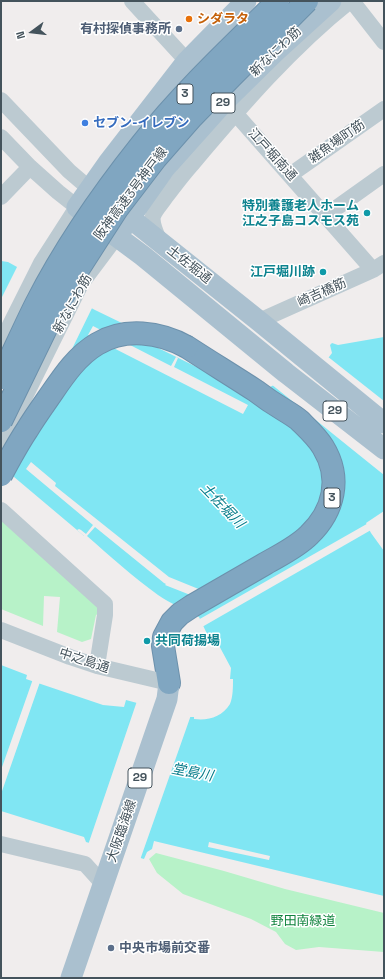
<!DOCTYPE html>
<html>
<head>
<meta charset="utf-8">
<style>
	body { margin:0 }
	#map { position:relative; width:385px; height:979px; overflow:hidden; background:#f0eded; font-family:"Space Grotesk",sans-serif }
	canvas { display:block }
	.frame { position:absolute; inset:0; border:2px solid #44535c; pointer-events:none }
	.north { position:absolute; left:12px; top:12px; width:40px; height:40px; -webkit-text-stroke:3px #fff; paint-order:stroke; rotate:255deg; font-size:11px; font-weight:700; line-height:16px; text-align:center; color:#44535c }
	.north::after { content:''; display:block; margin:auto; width:14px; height:18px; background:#44535c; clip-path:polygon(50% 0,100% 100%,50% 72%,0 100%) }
</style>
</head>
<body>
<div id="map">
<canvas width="385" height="979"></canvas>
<div class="frame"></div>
<div class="north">N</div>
</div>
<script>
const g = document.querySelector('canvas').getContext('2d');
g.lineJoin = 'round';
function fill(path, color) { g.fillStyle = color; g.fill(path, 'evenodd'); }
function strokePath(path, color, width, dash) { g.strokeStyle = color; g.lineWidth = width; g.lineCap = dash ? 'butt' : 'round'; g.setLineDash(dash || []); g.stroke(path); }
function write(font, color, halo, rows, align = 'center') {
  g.font = font + ' "Space Grotesk","Noto Sans JP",sans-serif'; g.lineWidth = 3; g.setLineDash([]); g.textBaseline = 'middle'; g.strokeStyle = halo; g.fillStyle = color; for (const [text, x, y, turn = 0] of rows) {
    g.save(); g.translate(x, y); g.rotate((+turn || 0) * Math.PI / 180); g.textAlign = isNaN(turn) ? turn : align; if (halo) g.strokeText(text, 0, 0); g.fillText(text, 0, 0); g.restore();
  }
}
fill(new Path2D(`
	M1,517L99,605L100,613L96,615L91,639L82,642L57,632L60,597L44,596L43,626L1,609Z
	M156,853L224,871L285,889L384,913V952L319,947L296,950L285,944L276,932L251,919L183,894L157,873L149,859Z`), '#b7f2c8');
fill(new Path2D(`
	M1,261L8,262L95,310L126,325L146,342L219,378L264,390L329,357L332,353L330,345L332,343L338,345L384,337V511L366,523L371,533L384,551V896L154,841L152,849L147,852L144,859L86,842L84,837L1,811V665L27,675L26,679L103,705L124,707L126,700L189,717H194V719C208,721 222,717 230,704C233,697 233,687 233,679H230L231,668L215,638L208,636L199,617C186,610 171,604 158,595C133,577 110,556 87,536H84L77,530L1,466Z`), '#80e6f3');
fill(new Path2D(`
	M18,265L93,306L10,476L1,469V299Z
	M93,326L171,366L176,357L178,358L174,367L248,405L243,414L88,335Z
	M327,356L384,401V475L271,384Z
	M31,462L56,483L55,486L169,577L201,590L198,598L165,585L166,584L164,583L95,527L87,536H84L77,530L79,529L81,530L86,534L93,525L26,469Z
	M372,521L368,523L371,530L202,627L198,620Z
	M33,679L40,682L1,794V770Z
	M137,701L191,715L140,860L88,845Z
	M209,842L270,856L269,860L208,847Z`), '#f0eded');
const highway = new Path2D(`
	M169,683L163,646L164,637L172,622L180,614L192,606C216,592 239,579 263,565C278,556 296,548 309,535C334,511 342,478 323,447C317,437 307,428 299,420C294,416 289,413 284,410C274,404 265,398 256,391C233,376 210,362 187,347`);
strokePath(highway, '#6c91ac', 24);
strokePath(new Path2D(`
	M132,1L187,61
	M352,1L384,42
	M1,100L69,171L90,189
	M235,113L373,270
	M1,137L30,167L58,192L77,207L41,263L1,343
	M290,175L384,109
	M1,197L30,167
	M325,216L384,174
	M160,242C157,235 151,224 153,216C155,210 161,204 165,198C174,186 183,174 193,163C242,105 291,48 350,1
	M259,321L373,270L384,263
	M1,445L81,284L117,236
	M1,510L105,604V615L97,666
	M1,630L70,657L97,666L169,683
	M1,844L85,864L103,884`), '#bccad1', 16);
strokePath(new Path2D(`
	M246,1L187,61L108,163L77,207L143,256L286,373L384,449
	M103,199L130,218L259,321L384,423
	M122,229L165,168L224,102L276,51L331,1
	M71,978L167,699L169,683`), '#aac0cf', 21);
strokePath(highway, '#80a6c1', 22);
const highwayBridge = new Path2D(`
	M1,378C13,353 24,328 36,304C64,249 102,194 141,145C182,93 231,47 278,1
	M1,421L54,312L72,279L117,209L156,158L192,117L231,77L307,1
	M1,475C9,460 17,445 27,430C33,420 40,410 47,400C61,380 75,357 97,344C125,327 160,332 187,347`);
strokePath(highwayBridge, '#6c91ac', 24, []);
strokePath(highwayBridge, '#80a6c1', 22);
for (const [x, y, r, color] of [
	[189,19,4,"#e8710a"],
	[179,29,4,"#5c6f8a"],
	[85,123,4,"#3f7fe0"],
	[367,213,4,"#0f9aa8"],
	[323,272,4,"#0f9aa8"],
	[147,641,4,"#0f9aa8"],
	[111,948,4,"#5c6f8a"]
]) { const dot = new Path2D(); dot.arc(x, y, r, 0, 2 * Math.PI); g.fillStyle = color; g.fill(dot); strokePath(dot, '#fff', 1.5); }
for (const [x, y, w] of [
	[185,94,16],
	[223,103,24],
	[335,411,24],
	[332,498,16],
	[140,778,24]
]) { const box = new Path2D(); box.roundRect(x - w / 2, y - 10, w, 20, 3); g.fillStyle = '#fff'; g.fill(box); strokePath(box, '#44535c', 1); }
write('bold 12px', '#44535c', null, [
	["3",185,94],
	["29",223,103],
	["29",335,411],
	["3",332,498],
	["29",140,778]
]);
write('bold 13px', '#c56008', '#fff', [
	["シダラタ",197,19]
], 'left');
write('bold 13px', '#4e5e75', '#fff', [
	["有村探偵事務所",171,29],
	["中央市場前交番",119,948,"left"]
], 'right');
write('13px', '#44535c', '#fff', [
	["新なにわ筋",276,52,-44],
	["雑魚場町筋",337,142,-35],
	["江戸堀南通",272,155,48],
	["阪神高速3号神戸線",131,194,-53],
	["土佐堀通",189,265,38],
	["崎吉橋筋",322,293,-24],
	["新なにわ筋",73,304,-61],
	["中之島通",84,661,18],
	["大阪臨海線",122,831,-71]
]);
write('bold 13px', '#366cbe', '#fff', [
	["セブン-イレブン",93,123]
], 'left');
write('bold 13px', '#0d838f', '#fff', [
	["特別養護老人ホーム",359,206],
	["江之子島コスモス苑",359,221],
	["江戸堀川跡",315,272],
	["共同荷揚場",155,641,"left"]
], 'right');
write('13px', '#0f833d', '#fff', [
	["野田南緑道",303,921]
]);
write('italic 14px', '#057c8a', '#fff', [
	["土佐堀川",222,506,46],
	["堂島川",192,773,11]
]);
</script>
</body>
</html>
